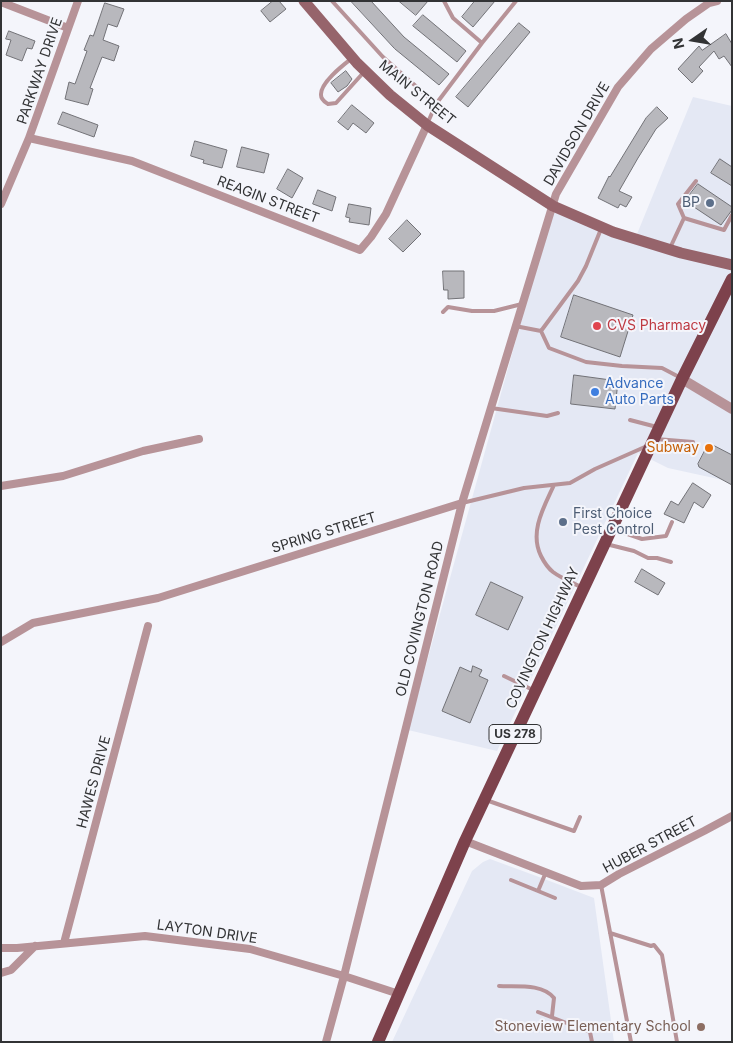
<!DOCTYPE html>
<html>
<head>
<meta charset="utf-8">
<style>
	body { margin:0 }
	#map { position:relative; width:733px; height:1043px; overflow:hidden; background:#f4f5fb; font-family:Inter,sans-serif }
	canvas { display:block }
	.frame { position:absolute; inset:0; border:2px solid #323335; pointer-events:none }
	.north { position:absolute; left:668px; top:15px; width:50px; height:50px; -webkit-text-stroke:4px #f4f5fb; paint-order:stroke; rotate:257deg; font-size:14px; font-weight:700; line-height:20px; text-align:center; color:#323335 }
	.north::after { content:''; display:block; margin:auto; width:18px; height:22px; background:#323335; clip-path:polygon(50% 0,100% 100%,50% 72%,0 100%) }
</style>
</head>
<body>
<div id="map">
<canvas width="733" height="1043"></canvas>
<div class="frame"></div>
<div class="north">N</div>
</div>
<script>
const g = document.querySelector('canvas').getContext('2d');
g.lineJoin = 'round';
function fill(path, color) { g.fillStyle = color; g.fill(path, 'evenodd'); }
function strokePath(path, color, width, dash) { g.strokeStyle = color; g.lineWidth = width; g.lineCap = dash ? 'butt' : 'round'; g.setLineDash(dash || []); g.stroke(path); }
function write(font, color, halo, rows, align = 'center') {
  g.font = font + ' Inter,sans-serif'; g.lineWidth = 4; g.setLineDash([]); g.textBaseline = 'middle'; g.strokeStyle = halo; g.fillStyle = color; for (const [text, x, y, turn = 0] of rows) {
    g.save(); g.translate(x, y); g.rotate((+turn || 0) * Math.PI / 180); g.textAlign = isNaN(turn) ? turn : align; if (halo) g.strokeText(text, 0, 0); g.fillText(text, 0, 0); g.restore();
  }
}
fill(new Path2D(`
	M693,97L732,106V482L668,468L638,453L497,751L408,730L552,209L635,239Z
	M490,859L539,877L594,898L614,1042H392L472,871L483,862Z`), '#e4e8f4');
const building = new Path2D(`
	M273,1H279L286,9L270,22L261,11Z
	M351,1H371L404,37L449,74L439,85L395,49Z
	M399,1H428L416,15Z
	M475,1H495L473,27L462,17Z
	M105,3L124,9L117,27L108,24L103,40L119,46L114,61L102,57L90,88L93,89L88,105L65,99L69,82L75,84L87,51L84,50L90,35L93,36Z
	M423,15L466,51L457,62L413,26Z
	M519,23L530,32L468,107L456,97Z
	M9,31L35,41L32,49L27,48L22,61L6,55L11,40L6,39Z
	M726,34L732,44V67L724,56L719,59L714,51L699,67L703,71L692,83L678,69L699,46L702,50Z
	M346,71L352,79L347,86L338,92L331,83Z
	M352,105L374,123L366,133L353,123L348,130L338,122Z
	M657,107L668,118L656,129L638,158L619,191L632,197L626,207L620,204L618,208L598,198L609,176L610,177L646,118Z
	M63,112L98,125L94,137L58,124Z
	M195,141L227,150L222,168L203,163L204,160L191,156Z
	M242,147L269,154L264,173L237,167Z
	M720,159L732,167V186L711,173Z
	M288,169L303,178L292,198L277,189Z
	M698,184L732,207V210L721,225L685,201Z
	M318,190L336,197L332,211L313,204Z
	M349,204L371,208L369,225L349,222L350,218L346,217Z
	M407,220L421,234L403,252L389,239Z
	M443,271H464V298L448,299V290H444Z
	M574,295L633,315L620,357L561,337Z
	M574,375L618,381L615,409L571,404Z
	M709,443L732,455V485L699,467L698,464Z
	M693,483L711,495L703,508L694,502L684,523L664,514L671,501L678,505Z
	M642,569L665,583L658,595L635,582Z
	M491,582L523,597L508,630L476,615Z
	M473,666L482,670L479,676L488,680L470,723L442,711L460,667L471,672Z`);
fill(building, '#b8b8bd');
strokePath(building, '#727277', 1);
strokePath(new Path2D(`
	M332,1L383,57L436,104
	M444,1L453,18L482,43
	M351,59C342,66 320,83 321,95C321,100 325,102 328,104L336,103L364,72
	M428,122L436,104L482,43L516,1
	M684,218L678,204L696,181
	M670,248L684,218L724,230L732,215
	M443,312L448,307L472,311H494L522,304
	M515,326L541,331L549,348L586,362L622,366L662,368L681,378
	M541,331L578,281L586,266L601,229
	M491,408L547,416L558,413
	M630,420L657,427
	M656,439L693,442
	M554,485C544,507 529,532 541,556C544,562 548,568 553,572C561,578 571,582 581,587
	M462,503L524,488L570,483L595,469L647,446
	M613,529L642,539L666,536L672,522
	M606,544L634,551L648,558H657L671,562
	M504,676L533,690
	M486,800L574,831L580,817
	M546,872L538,891L555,898
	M511,880L538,891
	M601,885L631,1042
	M610,933L651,946L654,945L662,955L677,1042
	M499,986C516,987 542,983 554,998L552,1016
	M538,1012L590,1032L592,1042`), '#b79398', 4);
strokePath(new Path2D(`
	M1,2L68,28
	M29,138L132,161L360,250L371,237L386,214L427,125
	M1,204L29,138L78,1
	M1,486L63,476L143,451L199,439
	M1,642L33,623L158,598L462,503
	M465,841L581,886L601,885L619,874L704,831L732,816
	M64,943L148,626
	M1,948H17L145,936L250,949L344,976L399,994
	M1,973L11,970L35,946
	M326,1042L344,976L462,503L556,194L618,87L651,49L686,19L709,3L717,1`), '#b79398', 8);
strokePath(new Path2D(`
	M682,379L732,409`), '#b79398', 10);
strokePath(new Path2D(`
	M304,1L357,63L390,95L427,125L553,206L613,232L681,253L732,265`), '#96646b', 11);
strokePath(new Path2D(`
	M378,1042L465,841L682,379L732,279`), '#7d424c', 12);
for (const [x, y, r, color] of [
	[710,203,5,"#5c6f8a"],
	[597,326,5,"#e0444e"],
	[595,392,5,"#3f7fe0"],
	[709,448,5,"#e8710a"],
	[563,522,5,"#5c6f8a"],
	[701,1027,5,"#8d6e63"]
]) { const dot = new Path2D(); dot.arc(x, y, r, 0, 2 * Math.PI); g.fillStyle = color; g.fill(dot); strokePath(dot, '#f4f5fb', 2); }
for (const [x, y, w] of [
	[515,734,52]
]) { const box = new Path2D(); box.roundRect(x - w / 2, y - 9.5, w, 19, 4); g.fillStyle = '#f4f5fb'; g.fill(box); strokePath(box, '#323335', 1); }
write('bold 12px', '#323335', null, [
	["US 278",515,734]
]);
write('14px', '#323335', '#f4f5fb', [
	["PARKWAY DRIVE",40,71,-71],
	["MAIN STREET",417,93,39],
	["DAVIDSON DRIVE",577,134,-60],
	["REAGIN STREET",268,200,21],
	["SPRING STREET",324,533,-17],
	["OLD COVINGTON ROAD",420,619,-76],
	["COVINGTON HIGHWAY",543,638,-65],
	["HAWES DRIVE",94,782,-75],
	["HUBER STREET",650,845,-28],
	["LAYTON DRIVE",207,932,8]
]);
write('14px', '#4e5e75', '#f4f5fb', [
	["BP",700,203],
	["First Choice",573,514,"left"],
	["Pest Control",573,530,"left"]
], 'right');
write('14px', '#be3a42', '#f4f5fb', [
	["CVS Pharmacy",607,326]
], 'left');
write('14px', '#366cbe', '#f4f5fb', [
	["Advance",605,384],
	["Auto Parts",605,400]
], 'left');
write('14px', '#c56008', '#f4f5fb', [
	["Subway",699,448]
], 'right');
write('14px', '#785e54', '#f4f5fb', [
	["Stoneview Elementary School",691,1027]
], 'right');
</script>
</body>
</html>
